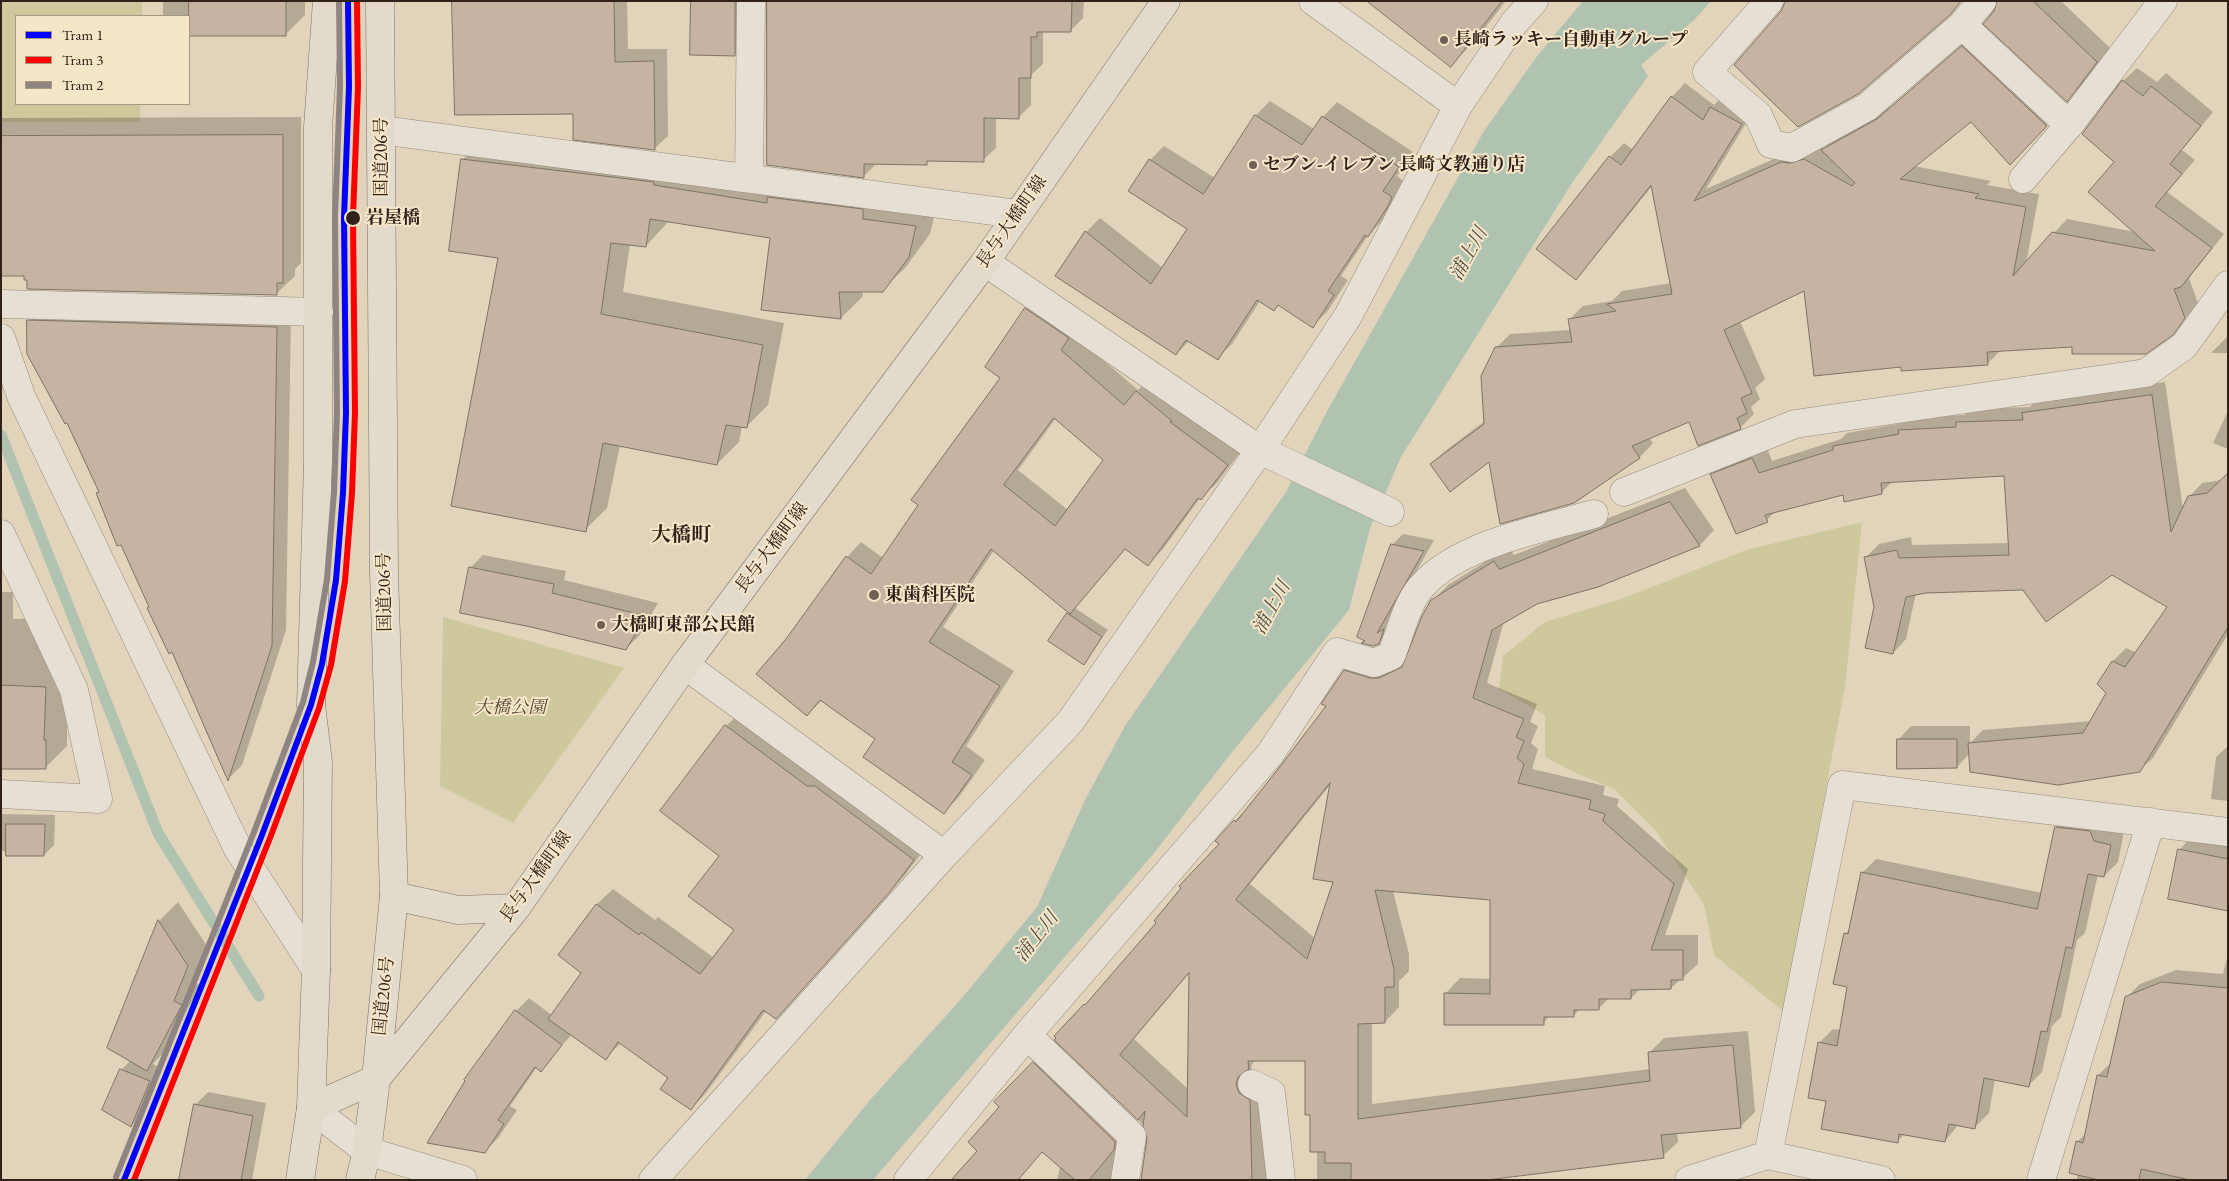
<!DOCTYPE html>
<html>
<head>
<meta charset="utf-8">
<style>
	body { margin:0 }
	#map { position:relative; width:2229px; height:1181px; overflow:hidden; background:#e1d4ba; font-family:"EB Garamond",serif }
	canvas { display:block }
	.frame { position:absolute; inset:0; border:2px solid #31211b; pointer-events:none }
	.legend { position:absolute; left:15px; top:15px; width:175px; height:90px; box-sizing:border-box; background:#f6e6c8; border:1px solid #a79783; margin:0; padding:6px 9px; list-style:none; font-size:15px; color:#31211b }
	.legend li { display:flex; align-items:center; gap:10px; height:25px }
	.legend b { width:25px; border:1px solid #a79783 }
</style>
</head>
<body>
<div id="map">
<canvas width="2229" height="1181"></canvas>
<div class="frame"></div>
<ul class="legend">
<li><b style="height:6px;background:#00f"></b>Tram 1</li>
<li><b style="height:6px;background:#f00"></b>Tram 3</li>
<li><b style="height:6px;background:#8e8582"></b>Tram 2</li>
</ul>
</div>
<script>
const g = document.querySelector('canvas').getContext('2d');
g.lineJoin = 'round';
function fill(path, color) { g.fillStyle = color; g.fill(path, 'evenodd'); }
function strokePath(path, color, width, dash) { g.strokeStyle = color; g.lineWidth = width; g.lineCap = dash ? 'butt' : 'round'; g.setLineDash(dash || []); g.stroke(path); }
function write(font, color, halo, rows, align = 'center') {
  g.font = font + ' "EB Garamond","Noto Serif JP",serif'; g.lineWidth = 4; g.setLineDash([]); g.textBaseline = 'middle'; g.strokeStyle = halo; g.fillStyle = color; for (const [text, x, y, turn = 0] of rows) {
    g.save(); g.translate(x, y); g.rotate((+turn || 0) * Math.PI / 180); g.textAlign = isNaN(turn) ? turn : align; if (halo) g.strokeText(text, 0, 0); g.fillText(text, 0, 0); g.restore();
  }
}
fill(new Path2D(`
	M1,1H142V16H16V104H140V122H1Z
	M1862,522L1845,687L1784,1012L1714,955L1704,905L1656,831L1614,789L1574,772L1545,757V715L1499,689L1503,656L1545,622L1624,598L1746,550Z
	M443,617L624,668L513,823L440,786Z`), '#cec89d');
fill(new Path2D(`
	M1583,1H1711L1694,20L1641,65L1648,76L1572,183L1401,457L1370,528L1349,610L1228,757L1155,852L873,1180H805L870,1100L962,998L1037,907L1086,798L1125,726L1286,492L1325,415L1484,131L1538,55Z`), '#b0c2b0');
fill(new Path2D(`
	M163,1H305V15L285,35H189V16H163Z
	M453,1H627L628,49H667L668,136L654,149L574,112Z
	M692,1H749L747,42L734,55Z
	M766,1H1084L1083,18L1070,31H1043V64L1031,75V105L1018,118L996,117V148L983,160H930L926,163L876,164L863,177L767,55Z
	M1395,1H1506L1475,41L1451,65Z
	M1998,1H2061L2110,48L2080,87L2067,100L1985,23Z
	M1976,33L2060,112L2024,149L1971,121L1914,166L1991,181L1987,185L2039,194L2026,264L2067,219L2135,232L2116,162L2123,81L2137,68L2157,82L2166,73L2213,112L2182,150L2195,160L2167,192L2224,234L2189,278L2198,303L2172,334L2073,345L2001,350L1987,364L1902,366L1805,289L1740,321L1765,379L1755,388L1760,399L1751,407L1754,414L1740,428L1689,421L1649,438L1653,443L1640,457L1573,502L1490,460L1431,464L1445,451L1485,421L1496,348L1510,334L1571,330L1570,319L1583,306L1612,301L1622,291L1671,283L1653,185L1589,264L1576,278L1538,249L1610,157L1624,143L1633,150L1672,97L1685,83L1714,105L1725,94L1754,110L1706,189L1796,149L1818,146L1824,149L1836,136L1892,106Z
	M1270,101L1314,129L1323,117L1337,102L1413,152L1397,176L1406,183L1382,221L1369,234L1341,276L1348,280L1327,312L1312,326L1279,305L1274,309L1260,301L1232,344L1217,358L1190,340L1176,354L1086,232L1100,218L1163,268L1189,229L1150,160L1164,146L1215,178L1256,115Z
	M301,117V263L295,269V276L276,294L29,278L26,275L1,264V118Z
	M484,138L937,205L930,234L905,268L882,290H862L863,296L841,318L771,237L669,221L646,246L630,244L623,292L784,323L768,405L746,427L742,426L739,442L717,464L620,445L607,508L585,530L499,257L462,160Z
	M1041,294L1074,335L1138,390L1151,377L1242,450L1216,484L1200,498L1163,549L1148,564L1126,548L1075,608L1108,630L1084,663L1068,614L1070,612L994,550L943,627L1014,671L966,746L985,760L959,797L944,812L877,738L822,700L807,715L787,639L847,557L861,542L883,558L1002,377L1026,309ZM1056,418L1104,460L1068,510L1018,470Z
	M44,306L291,312L286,630L242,765L228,779L172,651L97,493L100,491L29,321Z
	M2228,336V353H2211Z
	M2165,382L2183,509L2189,497L2202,483L2222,480L2228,474V634L2153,758L2139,771L1970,753L1957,767L1898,740L1911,726H1970V743L1983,730L2092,721L2108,693L2099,684L2113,661L2126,648L2137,653L2169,606L2112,573L2024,589L1916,593L1906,639L1893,653L1875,607L1866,557L1879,544L1911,537L1912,545L2010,543L2005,475L1893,481L1881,493L1844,494L1777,510L1767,520L1712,475L1725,461L1766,445L1772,461L1841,439L1847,433L1908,422L1913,417L1965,415L1970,409L2030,407L2036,400Z
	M2228,411V449L2213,443Z
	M1685,488L1714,530L1700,545L1598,586L1537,602L1504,621L1487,683L1537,704L1530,722L1538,726L1531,743L1538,749L1532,769L1605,786L1603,795L1619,799L1617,806L1688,869L1665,935H1698V964L1671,988H1641L1631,998H1609L1598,1009H1580L1574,1015H1551L1543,1023L1446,993L1460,978L1491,979V899L1393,891L1409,954V971L1399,981V1007L1385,1022H1372V1104L1650,1069L1649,1053L1664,1038L1748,1031L1755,1112L1740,1127L1677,1132L1678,1142L1663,1156L1391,1180H1317V1150L1311,1113L1306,1060H1256L1252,1064L1251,1070L1253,1078L1264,1085L1267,1180H1142L1148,1130L1056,1040L1158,922L1221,844L1235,821L1249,806L1327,706L1345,671L1360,656L1395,663L1407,658L1432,601L1448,585L1509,547L1514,555ZM1331,784L1335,881L1316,939L1250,884ZM1190,972L1189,1090L1134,1039Z
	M1403,534L1434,540L1386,625L1394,620L1390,632L1378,643L1366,640L1392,545Z
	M483,555L566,571L564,580L658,603L639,636L625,649L470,568Z
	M1,592H13V619L48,618L67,665L65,718L67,719V746L45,768H1Z
	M742,711L929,843L905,875L791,1002L776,1018L766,1011L706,1093L691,1109L670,1078L621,1043L605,1058L572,1034L541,1070L537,1067L510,1106L517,1110L498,1138L485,1151L516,1011L529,998L552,1015L583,973L559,955L597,904L613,889L655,920L658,917L714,958L736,929L721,855L726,726Z
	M2228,746V801L2211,799L2216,757Z
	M2070,813L2124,831L2118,862L2104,876L2098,874L2085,933L2077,940L2061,1017L2052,1026L2042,1072L2028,1086L1995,1079L1989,1113L1975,1127L1959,1124L1945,1141L1905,1134L1897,1141L1828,1100L1819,1043L1833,1029L1841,1030L1848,986L1845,934L1851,928L1862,873L1876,859L2042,893L2056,827Z
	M1,814L55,815L54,845L44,855L1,851Z
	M2192,837L2228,844V910L2179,850Z
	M178,902L207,946L193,981L200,986L166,1050L153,1064L162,1068L144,1113L131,1126L121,1070L131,1060L109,1047L159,921Z
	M2228,954V1180H2077V1142L2086,1133L2098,1075L2112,1062L2126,998L2140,984L2176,970L2223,974Z
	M1048,1048L1130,1126L1135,1180H1057L1072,1117L1017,1180L979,1151L1001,1106L1034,1063Z
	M208,1092L266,1103L252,1180H181L195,1105Z`), '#0003');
strokePath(new Path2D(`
	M1,435L158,833L259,996`), '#b0c2b0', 11);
const building = new Path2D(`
	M189,1H286V36H189Z
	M452,1H614L615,62L654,61L655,150L573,140V114L455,115Z
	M691,1H735V56L690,55Z
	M767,1H1072L1071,32H1037V37H1031V78H1019V119L984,118V162L927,161V165L864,164V178L767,165Z
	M1367,1H1502L1451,67Z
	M1786,1H1961L1951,14L1858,94L1798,127L1734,65L1781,11Z
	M1997,1H2033L2097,62L2067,102L1983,24L1994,11Z
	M1962,46L2047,126L2010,165L1971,122L1900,179L1979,194L1975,198L2026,207L2013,276L2052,232L2155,251L2088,192L2114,162L2082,134L2122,80L2143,96L2151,86L2201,126L2170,164L2182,174L2155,206L2212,248L2181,287L2174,289L2185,318L2173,335L2146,354H2072V347L1987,352L1988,365L1901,371V367L1814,376L1804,291L1724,330L1752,393L1741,398L1747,413L1737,418L1741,429L1698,446L1689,422L1632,446L1640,458L1574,503L1500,524L1489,462L1450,492L1430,464L1484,424L1481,376L1495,347L1572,342L1568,319L1616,311L1607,304L1672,294L1651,185L1576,280L1536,249L1609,156L1621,165L1671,96L1703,120L1710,107L1742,124L1694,201L1781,162L1790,163L1804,159L1852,186L1855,183L1821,150L1877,119Z
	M1255,115L1302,145L1322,116L1399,167L1383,191L1392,197L1388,206L1368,237L1365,235L1328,291L1334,295L1313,328L1278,305L1274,311L1257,300L1218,360L1186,340L1176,355L1055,276L1085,231L1151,284L1187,229L1128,191L1149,159L1203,194Z
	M283,135V283H277V295L27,289V280H24V276H1V136Z
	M461,159L654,182V185L767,203V197L863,209V219L916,226L909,257L883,292H839L841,319L761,310L770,238L650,219L646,247L611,243L601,314L763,345L747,428L726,425L717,465L603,443L586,532L451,506L498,258L449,251Z
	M1025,308L1069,338L1061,350L1124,405L1136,391L1172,421L1170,422L1228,465L1201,500L1198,498L1148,566L1125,549L1070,614L991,549L929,642L1000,686L952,762L972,775L944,814L863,757L875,739L820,700L807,716L756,674L786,639L846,556L871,574L918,505L911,500L1000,378L985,367ZM1054,418L1103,460L1055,526L1004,485Z
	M27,320L277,327L272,646L228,781L172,652L169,654L147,608L149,607L121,545L117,546L96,493L99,492L67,423L65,424L27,354Z
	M2152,395L2171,532L2188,496L2207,493L2228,473V627L2140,772L2058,785L1970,772L1968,743L2083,733L2106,693L2097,684L2112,661L2125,667L2167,607L2112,575L2046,622L2023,590L1926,593L1906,597L1893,654L1865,648L1874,607L1864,557L1897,550L1899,558L2009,555L2004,476L1881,483L1882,494L1844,502L1843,495L1765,515L1768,522L1736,534L1710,474L1752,458L1759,473L1833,450V446L1899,434L1898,430L1956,427V422L2023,420L2022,413Z
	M1670,502L1700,546L1598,587L1537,604L1492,630L1473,698L1524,719L1516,737L1524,741L1517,758L1524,764L1518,783L1591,800L1589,809L1605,814L1603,821L1674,884L1651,950H1683V980H1671V989L1631,990V999H1599V1010H1574V1017H1544V1025H1444V993L1490,994V900L1375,890L1394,969V987H1385V1023L1358,1024V1119L1650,1081L1648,1052L1733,1045L1741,1128L1661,1135L1664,1158L1487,1180H1351V1163H1325V1152H1310V1115H1305V1061H1248L1249,1069L1238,1077L1236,1085L1239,1093L1250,1100L1252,1180H1141L1147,1138L1143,1126L1145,1111L1138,1120L1054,1040L1056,1038L1054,1036L1084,1004L1085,1005L1156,923L1154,921L1181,888L1179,886L1219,844L1215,841L1234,820L1236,822L1282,764L1326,706L1321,704L1344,670L1370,678H1379L1402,667L1422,616L1431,600L1494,561L1499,569ZM1330,783L1313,879L1333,882L1307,959L1236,900ZM1189,973L1187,1117L1120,1055Z
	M1391,544L1424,551L1377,633L1384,629L1379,644L1373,646L1361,643L1365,641L1357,637Z
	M469,567L554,584L552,593L646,616L626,650L531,627L460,613Z
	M1067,613L1102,637L1084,665L1048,641Z
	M1,685L46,687L44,740H46V769H1Z
	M725,725L807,786H815L914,860L889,893L776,1019L763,1010L691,1110L660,1089L668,1078L618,1042L606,1060L548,1019L581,973L558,955L596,904L639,935L641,932L700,974L734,930L688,896L719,856L660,811Z
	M1897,739H1957V768L1897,769Z
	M6,824H45L44,856H6Z
	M2055,827L2090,831L2094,841L2111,845L2104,877L2088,874L2072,948L2066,947L2047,1032L2041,1031L2029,1087L1984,1078L1975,1129L1949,1124L1945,1142L1899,1134L1898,1143L1821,1129L1826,1101L1808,1098L1818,1042L1837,1046L1847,987L1833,984L1844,933L1848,934L1861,872L2037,909Z
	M2178,849L2228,859V911L2168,899Z
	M158,920L188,966L174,1001L182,1005L147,1071L107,1048Z
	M2162,982L2228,988V1180H2190L2141,1169L2139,1180H2099L2069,1173L2076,1141L2083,1143L2097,1075L2107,1077L2125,997Z
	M515,1010L562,1045L541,1072L535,1067L498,1120L504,1124L485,1153L427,1143L465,1081L464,1080Z
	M1033,1062L1115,1142L1114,1150L1089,1180H1075L1042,1152L1018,1180H951L977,1151L968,1142L999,1107L994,1102Z
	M120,1069L150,1081L131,1127L102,1110Z
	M194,1104L253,1116L241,1180H179Z`);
fill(building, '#c7b3a1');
strokePath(building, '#7c7366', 1);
const minor = new Path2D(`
	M1769,1L1707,72L1758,115L1771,144L1792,148L1867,107L1962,25L1982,1
	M1962,25L2069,125
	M381,130L1017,214
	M749,178L751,1
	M2023,179L2069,125L2163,1
	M985,262L1260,450L1390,512
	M1,304L319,312
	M1,338L21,396L238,849L316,970
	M1624,492L1795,424L2146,373L2184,346L2228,285
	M1,534L74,690L98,799L1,794
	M685,665L944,855
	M1027,1035L1132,1136L1125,1180
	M1252,1084L1271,1093L1281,1180
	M311,1108L367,1151L463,1180
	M1768,1155L1842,785L2228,832
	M653,1180L944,855L1070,722L1260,450L1348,316L1458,106L1514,23L1534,1
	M908,1180L1027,1035L1270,754L1337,652L1374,663L1391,656C1400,634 1406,604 1422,586C1459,544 1541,529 1594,514
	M1689,1180L1768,1155L1881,1180
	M2041,1180L2151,822`);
const tertiary = new Path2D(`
	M1313,1L1458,106`);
const primary = new Path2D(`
	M394,896L458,910L516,908
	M311,1108L376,1079L516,908L685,665L985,262L1166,1`);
const trunk = new Path2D(`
	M300,1180L311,1108L316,970L318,762L311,705L318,463V127L327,1
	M360,1180L367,1151L376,1079L394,896L384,572L380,1`);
strokePath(minor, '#958b7c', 29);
strokePath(tertiary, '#958b7c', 29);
strokePath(primary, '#7c7366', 29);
strokePath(trunk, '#7c7366', 29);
strokePath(minor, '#e6dfd3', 28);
strokePath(tertiary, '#e6dfd3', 28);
strokePath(primary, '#e2dacb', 28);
strokePath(trunk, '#e2dacb', 28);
strokePath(new Path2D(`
	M124,1180L262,835L311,705L322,664L336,580L343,493L346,413L344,217L349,87L348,1`), '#00f', 6);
strokePath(new Path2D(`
	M134,1180L270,838L319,708L331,665L345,581L352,493L355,413L353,217L358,87L357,1`), '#f00', 6);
strokePath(new Path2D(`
	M116,1177L254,832L303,702L313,662L327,579L334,492L337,413L335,217L340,87L339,1`), '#8e8582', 6);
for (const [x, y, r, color] of [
	[1444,40,5,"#6f6053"],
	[1253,165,5,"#6f6053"],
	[353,218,8,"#31211b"],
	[874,595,6,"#6f6053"],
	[601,625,5,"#6f6053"]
]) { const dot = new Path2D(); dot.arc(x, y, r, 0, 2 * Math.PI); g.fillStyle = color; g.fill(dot); strokePath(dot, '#f6e6c8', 2); }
write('bold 18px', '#31211b', '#f6e6c8', [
	["長崎ラッキー自動車グループ",1454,40],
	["セブン-イレブン 長崎文教通り店",1263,165],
	["東歯科医院",885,595],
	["大橋町東部公民館",611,625]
], 'left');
write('18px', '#31211b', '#f6e6c8', [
	["国道206号",382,157,-90],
	["長与大橋町線",1012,222,-55],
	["長与大橋町線",772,548,-53],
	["国道206号",385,592,-91],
	["長与大橋町線",536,877,-54],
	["国道206号",384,996,-84]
]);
write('bold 18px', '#31211b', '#f6e6c8', [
	["岩屋橋",366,218]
], 'left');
write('italic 18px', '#544836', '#f6e6c8', [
	["大橋公園",510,708]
]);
write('italic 19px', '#514f46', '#f6e6c8', [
	["浦上川",1469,254,-61],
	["浦上川",1272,608,-61],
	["浦上川",1037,937,-52]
]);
write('bold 20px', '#31211b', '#f6e6c8', [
	["大橋町",681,536]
]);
</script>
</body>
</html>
